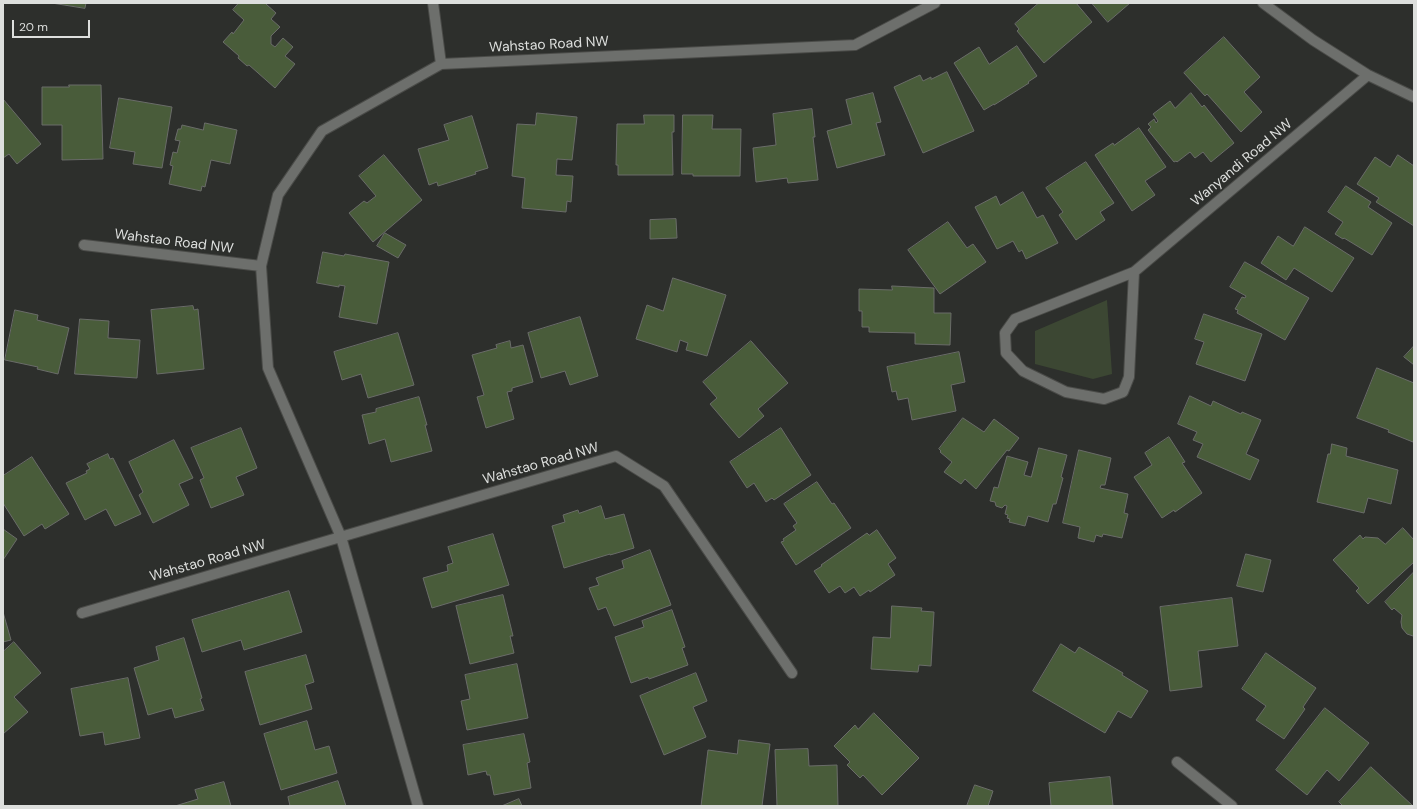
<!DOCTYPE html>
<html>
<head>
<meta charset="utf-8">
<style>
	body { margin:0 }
	#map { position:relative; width:1417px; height:809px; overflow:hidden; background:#2d2f2c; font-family:"DM Sans",sans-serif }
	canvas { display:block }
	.frame { position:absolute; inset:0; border:4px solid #dddfdd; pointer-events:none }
	.scale { position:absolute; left:12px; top:20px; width:78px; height:18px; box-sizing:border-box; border:2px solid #dddfdd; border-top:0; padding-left:5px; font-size:12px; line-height:14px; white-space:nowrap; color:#dddfdd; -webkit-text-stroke:3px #2d2f2c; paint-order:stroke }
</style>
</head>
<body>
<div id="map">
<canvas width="1417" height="809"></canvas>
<div class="frame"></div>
<div class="scale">20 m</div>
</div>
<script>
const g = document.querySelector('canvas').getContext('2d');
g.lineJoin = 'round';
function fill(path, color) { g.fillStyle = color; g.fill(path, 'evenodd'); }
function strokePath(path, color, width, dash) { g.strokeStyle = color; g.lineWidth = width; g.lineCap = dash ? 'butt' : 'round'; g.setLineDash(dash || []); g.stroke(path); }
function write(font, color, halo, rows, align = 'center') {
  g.font = font + ' "DM Sans",sans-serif'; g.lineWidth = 3; g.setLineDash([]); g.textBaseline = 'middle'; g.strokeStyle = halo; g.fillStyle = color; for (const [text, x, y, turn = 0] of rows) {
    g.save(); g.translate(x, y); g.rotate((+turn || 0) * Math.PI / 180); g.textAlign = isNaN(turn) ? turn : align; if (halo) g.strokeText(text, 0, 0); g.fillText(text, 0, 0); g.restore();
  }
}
fill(new Path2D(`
	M1107,300L1112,374L1093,379L1035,364V331Z`), '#3c4733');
const building = new Path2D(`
	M52,3H86L85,8Z
	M239,3H267L266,4L276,13L271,19L280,27L271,36V44L275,47L283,38L293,47L285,56L295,64L275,88L249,65L247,66L238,58L239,56L223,42L232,32L233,34L244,20L233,10Z
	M1039,3H1076L1092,22L1044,63L1017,31L1019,29L1015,24Z
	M1092,3H1130L1108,22Z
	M1224,37L1260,77L1244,92L1262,112L1241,132L1207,94L1205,96L1184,73Z
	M1017,46L1037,76L1028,82L1029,83L994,105V104L984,110L954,63L979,47L989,64Z
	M947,72L974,131L923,153L894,87L920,75L923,81L931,77V79Z
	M69,85H101L103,159L62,160V125H42V87H69Z
	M873,93L881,122L876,123L885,155L837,168L827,131L852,124L846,100Z
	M1191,93L1202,107L1204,105L1234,143L1211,162L1203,152L1195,158L1190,152L1177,162L1176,161L1174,162L1148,130L1151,127L1148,124L1154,119L1156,123L1158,121L1153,114L1170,101L1175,108Z
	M119,98L172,107L162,168L133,164L135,152L110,148Z
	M3,99L41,144L17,164L9,154L3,158Z
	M812,109L815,137H813L818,180L788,183L787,178L756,182L753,148L776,145L773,114Z
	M537,113L577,117L572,160L557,159L556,175L573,176L571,202L567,201L566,212L522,208L525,178L512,176L517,124L535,125Z
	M644,115H674V132H672L673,175H618V165H616L617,124H644Z
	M683,115H713L712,129H741L740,176H693V174H682Z
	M472,116L488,168L475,172L476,174L438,186L437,182L429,185L418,149L449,140L444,125Z
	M205,123L237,130L230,164L211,160L205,187L202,186L201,191L169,184L173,166L170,165L173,152L177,153L180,141L175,140L178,129H181L182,125L203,130Z
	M1139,128L1166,167L1145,181L1155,195L1132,211L1095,155L1113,143L1114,145Z
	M384,155L422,200L373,242L349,213L364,201L367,203L376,196L359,176Z
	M1398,155L1414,166V226L1376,202L1379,198L1357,184L1375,157L1390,167Z
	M1086,162L1114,203L1100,212L1105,220L1076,240L1059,215L1063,212L1046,188Z
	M1346,186L1371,202L1368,207L1392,223L1372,255L1344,238L1343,239L1335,234L1343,222L1328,212Z
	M1023,192L1037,218L1043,215L1058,243L1026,259L1022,250L1019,252L1013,241L997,249L975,207L996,196L1000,205Z
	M676,219L677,238L650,239V220Z
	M948,222L967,248L973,244L986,262L940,294L908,250Z
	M1305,227L1354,258L1332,292L1294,268L1286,280L1261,263L1278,236L1293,246Z
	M385,233L406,245L398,258L377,246Z
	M323,252L344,256L345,254L389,262L377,324L339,317L345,286L339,285V287L317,283Z
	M1245,262L1309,298L1285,340L1237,313L1238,310L1235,309L1242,297L1245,298L1246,296L1230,287Z
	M673,278L726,295L707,356L686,350L688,343L680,340L677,352L636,339L647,305L663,311Z
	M892,286L934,288V313H951L950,345L915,344V333L869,332V327H862V311H859V289L892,290Z
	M193,306L194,310L198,309L204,369L157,374L151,310Z
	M15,310L38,315L37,320L69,328L58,374L37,369L38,367L5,360Z
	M1204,314L1262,334L1245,381L1196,364L1204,342L1195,339Z
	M580,317L598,376L570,385L565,371L541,378L528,333Z
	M80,319L109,321L108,338L140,340L137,378L75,374Z
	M398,333L414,385L368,398L361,374L342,380L334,352Z
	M510,341L511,348L523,345L533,382L512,388V391L507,392L514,419L486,428L477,397L484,395L472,355L497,348L496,345Z
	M751,341L788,383L758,409L764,416L739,438L710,404L717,398L703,382Z
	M1414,346V365L1404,357Z
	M959,352L965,382L951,385L956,411L912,420L908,398L898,400L896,391L892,392L887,367Z
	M1377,368L1414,383V438L1413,442L1388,432L1389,430L1357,418Z
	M1190,396L1211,406L1213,401L1241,414L1242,412L1261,420L1246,454L1259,460L1250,480L1197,457L1203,444L1193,440L1197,432L1178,424Z
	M419,397L427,425H425L432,451L391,462L385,439L369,444L362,415L376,412V409Z
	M963,418L984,432L994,419L1019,438L1009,451L1007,450L976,489L965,479L961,484L944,472L952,462L940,452L941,451L939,449Z
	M241,428L257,468L236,477L244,495L211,508L200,480L204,478L191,448Z
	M781,428L811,475L774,500L772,498L766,502L754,483L747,488L730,462Z
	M1169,437L1185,462L1182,463L1202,493L1175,512L1174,510L1162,518L1134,477L1152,465L1145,453Z
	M174,440L193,478L179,484L189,505L153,523L139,495L143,492L129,462Z
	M1332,444L1347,448L1346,456L1398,470L1391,504L1368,498L1364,513L1317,502L1328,454H1330Z
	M1039,448L1067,455L1061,477L1063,478L1056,504H1053L1048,522L1028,516L1025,526L1009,522L1010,519L1007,518L1008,515L1005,514L1007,506L1005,505L1002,508L996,506L995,502L990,501L994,487L998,488L1007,456L1028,462L1024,475L1031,477Z
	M1079,450L1111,458L1105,485H1101L1100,488L1128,494L1124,513L1128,514L1122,538L1103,534L1102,537L1096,535L1094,542L1078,538L1080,527L1063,523Z
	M108,454L110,459L113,458L141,514L115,526L106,509L85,520L66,483L87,473L86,471L90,469L87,464Z
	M32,457L69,514L45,529L42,524L24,536L3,503V476Z
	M817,482L832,504L834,503L851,528L796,565L781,542L784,541L783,539L796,530L793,526L797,523L784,504Z
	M601,506L605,519L624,514L634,548L610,555V554L564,568L552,526L565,522L563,515L578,510L579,513Z
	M1403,528L1414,540V562L1368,604L1356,591L1359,588L1333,560L1360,535L1363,539L1365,537L1378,538L1385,544Z
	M3,529L17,539L3,560Z
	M877,530L896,558L888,564L895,575L870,592L869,590L860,596L854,587L845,593L840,586L829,593L814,571L822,566L821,565L867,533L869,535Z
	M493,534L509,585L432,608L423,578L448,571L447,565L453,563L448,547Z
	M650,550L671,605L614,626L606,607L598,610L589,588L599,585L596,578L624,568L622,561Z
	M1246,554L1271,560L1263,592L1237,586Z
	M1414,572V636H1413L1407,634L1402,628L1401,622L1402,615L1394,608L1392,610L1385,602Z
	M289,591L302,632L244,650L241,640L202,652L192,620Z
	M503,595L513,636H510L514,653L470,664L456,606Z
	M1232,598L1238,646L1198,651L1202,687L1170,691L1160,607Z
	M892,606L922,608L921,611L934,612L931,666L919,665L918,672L871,669L873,637L890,638Z
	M672,610L685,647L682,648L688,665L649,679L648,677L631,683L615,637L644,627L642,621Z
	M3,612L11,640L3,642Z
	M184,638L202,698L200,699L204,710L175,718L172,708L148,715L134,668L159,660L156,647Z
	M14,642L41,673L14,697L28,712L3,734V652Z
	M1061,644L1075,653L1079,647L1123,673L1122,675L1148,691L1131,718L1118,711L1105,733L1033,691Z
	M1266,653L1316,688L1303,707L1305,709L1284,739L1256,720L1266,706L1242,689Z
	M306,655L314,682L305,685L312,709L260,725L245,672Z
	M517,664L528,718L467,730L461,701L470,699L465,675Z
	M696,673L707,701L693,707L706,737L664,755L640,696Z
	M128,678L140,738L105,745L103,732L80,736L71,689Z
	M1325,708L1369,743L1339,781L1327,770L1307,795L1276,770Z
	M874,713L919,758L882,795L863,775L860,778L847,765L850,762L834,746L855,725L858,729Z
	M307,721L315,750L329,746L337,773L281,790L264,734Z
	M524,734L530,762L527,763L531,788L494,795L490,775H487L486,771L468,775L463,745Z
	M739,740L770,744L762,806H701L708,750L737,754Z
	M808,749L809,766L837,765L838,806H777L775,750Z
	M1371,767L1413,806H1343L1339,802Z
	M1110,777L1113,806H1051L1049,783Z
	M338,781L346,806H290L288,797Z
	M224,782L231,806H175L198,799L195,790Z
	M975,785L993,791L988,806H967Z
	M519,799L522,806H502Z`);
fill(building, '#495c3a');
strokePath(building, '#6a6c69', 1);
const minor = new Path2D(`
	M433,3L441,64
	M1263,3L1313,40L1368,75L1414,97
	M84,245L261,266
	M1134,272L1129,377L1123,392L1104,399L1066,392L1023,371L1006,353L1005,333L1015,319L1134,272L1368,75
	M82,613L616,456L664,486L792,673
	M1177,762L1232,806
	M418,806L341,537L268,368L261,266L278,195L322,131L441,64L855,45L935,3`);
strokePath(minor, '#4a4b48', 12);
strokePath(minor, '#6d6f6c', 10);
write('14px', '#dddfdd', '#2d2f2c', [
	["Wahstao Road NW",549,45,-3],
	["Wanyandi Road NW",1242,163,-40],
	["Wahstao Road NW",174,242,7],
	["Wahstao Road NW",541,464,-16],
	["Wahstao Road NW",208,561,-16]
]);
</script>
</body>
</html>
